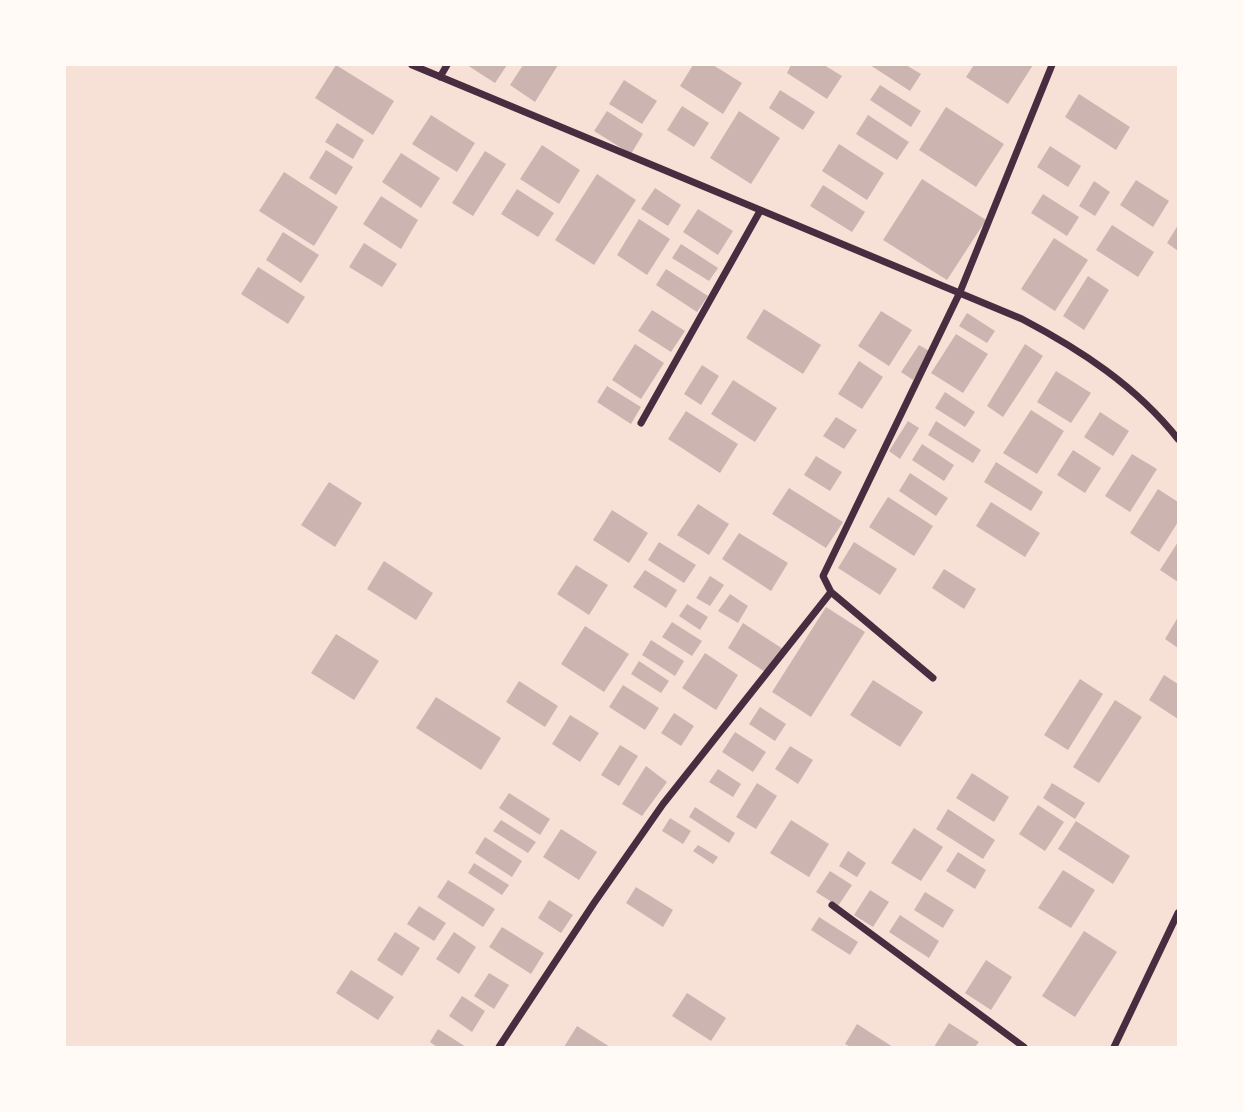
<!DOCTYPE html>
<html>
<head>
<meta charset="utf-8">
<style>
	body { margin:0 }
	#map { position:relative; width:1243px; height:1112px; overflow:hidden; background:#f7e1d7; font-family:"Alegreya Sans",sans-serif }
	canvas { display:block }
	.frame { position:absolute; inset:0; border:66px solid #fffaf5; pointer-events:none }
</style>
</head>
<body>
<div id="map">
<canvas width="1243" height="1112"></canvas>
<div class="frame"></div>
</div>
<script>
const g = document.querySelector('canvas').getContext('2d');
g.lineJoin = 'round';
function fill(path, color) { g.fillStyle = color; g.fill(path, 'evenodd'); }
function strokePath(path, color, width, dash) { g.strokeStyle = color; g.lineWidth = width; g.lineCap = dash ? 'butt' : 'round'; g.setLineDash(dash || []); g.stroke(path); }
fill(new Path2D(`
	M336,65L394,101L373,135L315,98Z
	M467,65H507L495,83Z
	M523,65H558L535,102L510,85Z
	M693,65H713L742,83L723,114L680,86Z
	M791,65H824L842,76L827,99L787,73Z
	M870,65H906L921,74L910,91Z
	M974,65H1033L1008,104L966,77Z
	M624,80L657,101L642,124L609,104Z
	M880,85L921,111L911,127L870,100Z
	M780,90L815,112L803,130L769,108Z
	M1079,94L1130,127L1116,150L1065,117Z
	M682,106L709,123L694,147L667,130Z
	M946,107L1004,144L976,187L919,150Z
	M607,111L643,134L631,154L594,131Z
	M739,111L780,138L751,184L710,158Z
	M431,115L475,143L457,172L412,144Z
	M868,115L909,142L897,160L856,134Z
	M337,123L364,140L353,159L325,142Z
	M839,144L884,173L867,200L822,171Z
	M542,145L580,170L559,204L520,179Z
	M1050,146L1081,166L1068,187L1037,167Z
	M326,150L353,167L336,195L309,178Z
	M485,151L506,164L473,216L452,203Z
	M401,153L440,178L421,208L382,182Z
	M284,172L338,207L314,246L259,211Z
	M597,174L636,200L594,265L555,240Z
	M922,179L986,220L947,280L883,240Z
	M1136,180L1169,201L1153,227L1120,205Z
	M1094,181L1110,192L1095,216L1079,206Z
	M823,185L865,212L852,232L810,206Z
	M655,188L681,205L668,226L641,209Z
	M517,189L554,213L538,237L501,214Z
	M1043,194L1079,217L1067,236L1031,213Z
	M381,196L418,220L401,249L363,224Z
	M698,209L733,231L718,255L683,232Z
	M639,219L670,239L647,275L617,255Z
	M1112,225L1154,252L1138,277L1096,250Z
	M1178,225V251L1167,243Z
	M283,232L319,255L301,283L266,260Z
	M1054,238L1088,260L1055,311L1021,289Z
	M364,243L397,264L382,287L349,267Z
	M681,244L718,268L709,281L672,258Z
	M258,267L305,297L288,324L241,294Z
	M666,269L708,296L697,312L656,285Z
	M1088,276L1109,290L1084,330L1063,316Z
	M764,309L821,345L803,374L746,338Z
	M652,310L685,331L671,352L638,331Z
	M881,311L912,330L889,366L858,346Z
	M967,313L995,331L987,343L959,326Z
	M956,334L988,354L963,393L931,373Z
	M635,344L664,363L641,399L612,380Z
	M1025,344L1043,356L1003,417L987,406Z
	M919,345L931,352L913,380L901,372Z
	M859,361L883,377L862,409L838,394Z
	M702,365L719,376L701,405L684,394Z
	M1056,371L1091,393L1071,423L1037,402Z
	M733,380L777,408L755,442L711,414Z
	M607,386L641,407L631,424L597,402Z
	M945,392L975,412L965,427L935,408Z
	M1031,410L1064,431L1037,474L1003,453Z
	M686,411L738,444L720,473L668,439Z
	M1100,412L1129,431L1113,456L1084,437Z
	M836,417L857,430L844,449L823,436Z
	M908,421L919,428L900,459L889,451Z
	M936,421L981,450L973,463L928,435Z
	M922,444L954,465L944,481L912,460Z
	M1073,450L1101,468L1085,493L1057,475Z
	M1132,454L1157,469L1130,512L1105,496Z
	M816,456L842,472L830,491L804,475Z
	M996,462L1043,492L1031,511L984,482Z
	M910,473L948,498L936,516L899,491Z
	M329,482L362,503L335,547L301,525Z
	M789,488L843,522L826,548L772,514Z
	M1158,489L1178,502V522L1159,552L1130,533Z
	M888,497L933,526L914,556L869,527Z
	M991,502L1040,533L1025,557L976,526Z
	M698,504L729,524L709,555L677,535Z
	M612,510L648,533L629,563L593,540Z
	M739,533L788,563L771,591L722,559Z
	M659,542L696,565L684,583L648,560Z
	M854,542L897,569L880,595L838,568Z
	M1178,542V582L1160,570Z
	M384,561L433,593L416,620L367,589Z
	M576,565L608,585L589,615L557,594Z
	M944,569L976,589L964,609L932,588Z
	M645,570L677,590L666,608L633,587Z
	M710,576L724,585L710,606L696,598Z
	M730,594L748,606L738,623L718,611Z
	M687,604L708,617L700,630L679,616Z
	M826,607L865,632L811,717L772,692Z
	M1178,617V648L1165,639Z
	M672,622L702,641L692,656L662,637Z
	M743,623L783,649L767,673L728,648Z
	M585,626L629,654L604,692L561,664Z
	M336,634L379,661L354,700L311,673Z
	M651,640L684,661L675,676L642,655Z
	M705,653L738,675L716,710L682,688Z
	M639,661L669,681L661,693L631,674Z
	M1164,675L1178,684V719L1149,700Z
	M1080,679L1103,694L1068,750L1044,735Z
	M873,680L923,712L900,747L850,715Z
	M519,681L558,706L545,727L506,702Z
	M623,685L659,708L645,730L609,707Z
	M436,697L501,738L481,770L416,728Z
	M1115,700L1142,717L1099,783L1073,767Z
	M760,707L786,724L775,741L749,724Z
	M674,713L694,726L681,746L661,733Z
	M570,715L599,733L580,762L552,744Z
	M735,732L766,752L753,772L722,752Z
	M620,745L638,756L619,786L601,775Z
	M790,746L813,760L798,784L775,769Z
	M646,766L667,782L642,816L622,804Z
	M718,769L741,784L733,797L709,782Z
	M972,773L1009,797L994,822L956,798Z
	M757,783L777,796L756,829L736,817Z
	M1052,783L1085,803L1075,819L1043,798Z
	M509,793L550,819L540,835L499,808Z
	M1038,805L1064,822L1045,851L1019,834Z
	M695,807L735,833L729,843L689,817Z
	M948,809L995,840L983,859L936,829Z
	M670,818L691,831L683,844L662,831Z
	M501,820L536,842L528,853L493,831Z
	M791,820L829,844L809,877L770,853Z
	M1076,821L1130,856L1113,884L1058,849Z
	M914,828L943,847L921,881L891,863Z
	M561,829L597,852L579,880L543,857Z
	M485,837L522,861L512,877L475,853Z
	M698,845L718,857L713,864L693,851Z
	M848,851L866,863L857,877L839,866Z
	M958,852L986,870L975,889L946,871Z
	M474,863L509,885L502,895L468,873Z
	M1063,870L1095,890L1071,928L1038,908Z
	M830,871L852,885L838,906L816,892Z
	M448,880L495,909L483,927L437,897Z
	M636,887L673,910L663,927L626,903Z
	M870,890L889,902L873,927L854,915Z
	M925,892L954,910L943,928L914,910Z
	M549,900L573,915L561,933L538,918Z
	M419,906L446,923L434,941L407,924Z
	M900,915L939,941L929,958L889,932Z
	M819,917L858,942L850,955L811,930Z
	M502,927L544,953L531,974L489,947Z
	M1084,931L1117,952L1075,1017L1042,996Z
	M395,932L420,948L402,976L377,960Z
	M454,932L476,947L459,974L436,959Z
	M986,960L1012,977L991,1010L965,993Z
	M351,970L394,997L378,1020L336,993Z
	M489,973L509,985L494,1009L474,996Z
	M687,993L726,1018L711,1041L672,1016Z
	M462,996L485,1011L472,1032L449,1016Z
	M949,1023L979,1042L975,1047H934Z
	M857,1024L893,1047H851L845,1044Z
	M577,1026L610,1047H564Z
	M438,1029L466,1047H437L430,1042Z`), '#ccb4b1');
strokePath(new Path2D(`
	M412,65L1022,319C1081,350 1136,386 1178,439
	M440,77L447,65
	M641,423L760,211
	M933,678L831,592L823,576L960,292L1052,65
	M832,905L1024,1047
	M499,1047L594,903L663,804L831,592
	M1114,1047L1178,913`), '#4a2c40', 7);
</script>
</body>
</html>
